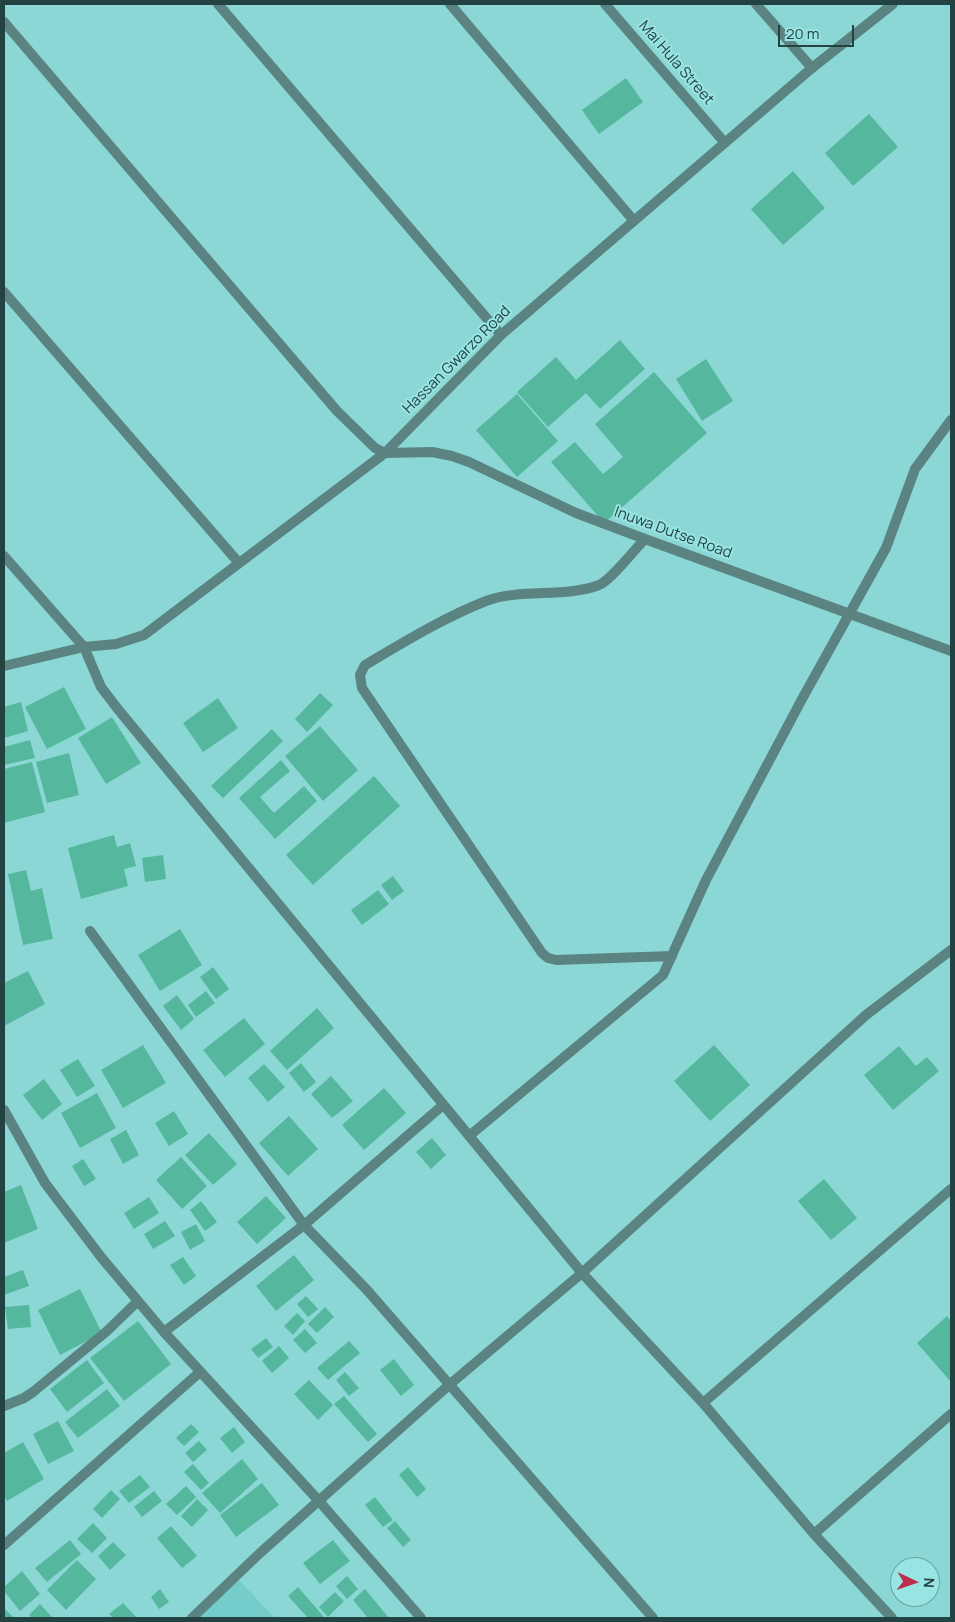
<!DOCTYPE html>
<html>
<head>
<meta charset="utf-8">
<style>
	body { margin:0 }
	#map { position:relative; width:955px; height:1622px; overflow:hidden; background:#8bd7d5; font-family:Manrope,sans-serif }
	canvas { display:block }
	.frame { position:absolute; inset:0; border:5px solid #234342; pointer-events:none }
	.north { position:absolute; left:890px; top:1557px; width:50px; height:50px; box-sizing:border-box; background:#98e4e2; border:1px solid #69a4a2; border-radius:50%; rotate:93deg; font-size:14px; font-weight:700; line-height:20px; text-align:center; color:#234342 }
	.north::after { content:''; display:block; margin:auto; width:18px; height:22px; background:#be2e4d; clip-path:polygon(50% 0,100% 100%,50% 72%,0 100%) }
	.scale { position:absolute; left:778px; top:25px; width:76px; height:22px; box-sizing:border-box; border:2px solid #234342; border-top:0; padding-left:6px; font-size:15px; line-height:18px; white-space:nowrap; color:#234342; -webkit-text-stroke:4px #98e4e2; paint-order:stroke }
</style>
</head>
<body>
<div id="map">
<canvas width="955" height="1622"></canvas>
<div class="frame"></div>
<div class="north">N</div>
<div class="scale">20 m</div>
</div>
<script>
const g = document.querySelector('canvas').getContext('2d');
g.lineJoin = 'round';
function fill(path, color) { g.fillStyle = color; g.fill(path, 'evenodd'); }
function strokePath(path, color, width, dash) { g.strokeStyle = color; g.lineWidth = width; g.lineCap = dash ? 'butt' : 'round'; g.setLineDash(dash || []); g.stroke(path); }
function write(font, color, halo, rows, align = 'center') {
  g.font = font + ' Manrope,sans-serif'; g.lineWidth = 4; g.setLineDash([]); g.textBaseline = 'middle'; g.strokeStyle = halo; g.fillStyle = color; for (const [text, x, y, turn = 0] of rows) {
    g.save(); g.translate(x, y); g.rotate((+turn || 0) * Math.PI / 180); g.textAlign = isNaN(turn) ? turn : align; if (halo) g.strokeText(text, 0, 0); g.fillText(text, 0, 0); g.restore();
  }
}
fill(new Path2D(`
	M238,1579L275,1618H199Z`), '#74cdca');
fill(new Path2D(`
	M626,78L643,102L599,134L582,110Z
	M869,114L898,147L853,186L825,153Z
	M793,171L825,208L783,245L751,209Z
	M620,340L645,369L600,409L586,393L548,427L517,392L556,357L576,380Z
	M706,359L733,401L702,421L676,379Z
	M654,372L707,433L604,523L551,462L575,442L603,474L623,457L595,424Z
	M517,394L558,441L517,477L476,430Z
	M64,687L86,729L47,749L25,707Z
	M320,693L333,705L307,732L295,719Z
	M218,698L238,728L203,752L183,723Z
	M21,702L28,731L4,738V707Z
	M112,717L141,763L106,784L78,738Z
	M320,726L358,770L323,801L285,756Z
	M272,729L283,741L223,798L211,786Z
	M30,740L35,758L4,765V747Z
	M69,753L79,795L47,803L36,762Z
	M281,760L290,771L260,797L274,813L304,786L317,801L275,839L239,798Z
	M32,762L45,812L4,823V769Z
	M374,776L400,806L313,885L286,855Z
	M114,835L117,847L130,843L136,866L124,869L128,886L81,899L68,848Z
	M163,855L166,879L145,882L142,858Z
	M26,870L31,891L42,888L53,939L23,945L8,874Z
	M393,876L404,891L392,900L381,885Z
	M378,890L389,904L362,925L351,910Z
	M180,929L202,965L160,991L138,955Z
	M213,967L229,989L216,999L200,977Z
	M28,971L45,1004L4,1026V983Z
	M206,991L215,1003L196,1017L188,1005Z
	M177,995L194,1019L181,1030L163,1006Z
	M317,1008L334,1028L287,1070L270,1051Z
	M244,1018L265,1044L225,1077L203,1050Z
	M143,1045L166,1083L123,1108L101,1070Z
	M714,1045L750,1085L710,1121L674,1081Z
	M899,1046L916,1066L927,1057L939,1071L893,1110L864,1075Z
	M78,1059L95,1086L77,1097L60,1070Z
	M301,1063L316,1082L304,1092L289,1073Z
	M264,1064L285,1087L268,1102L248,1078Z
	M331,1076L353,1101L332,1118L311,1094Z
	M44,1079L62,1104L42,1120L23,1095Z
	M384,1088L406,1113L364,1150L342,1125Z
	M97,1093L116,1128L80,1148L61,1113Z
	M174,1111L188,1134L169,1146L155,1123Z
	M289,1116L318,1149L288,1176L259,1143Z
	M126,1130L139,1155L123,1164L110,1139Z
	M209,1133L237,1164L213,1185L185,1155Z
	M432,1138L446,1155L431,1169L416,1152Z
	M181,1157L207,1186L182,1209L156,1180Z
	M83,1159L96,1179L84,1186L72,1166Z
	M824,1179L857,1218L831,1240L798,1201Z
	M21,1185L38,1229L4,1243V1192Z
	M266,1196L286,1218L257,1244L237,1222Z
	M149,1197L159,1213L134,1229L124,1213Z
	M201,1201L217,1222L205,1231L190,1210Z
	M165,1221L175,1236L153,1249L144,1234Z
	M196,1224L205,1241L190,1250L181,1232Z
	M294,1255L314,1280L276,1311L256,1286Z
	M183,1257L196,1276L184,1285L170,1265Z
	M23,1270L29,1286L4,1295V1277Z
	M80,1289L102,1333L60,1355L38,1310Z
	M306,1296L318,1309L308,1317L297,1304Z
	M29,1305L31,1327L8,1329L5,1307Z
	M325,1307L334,1317L317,1333L308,1324Z
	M297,1313L305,1321L293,1335L284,1326Z
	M947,1316L951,1321V1382L917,1343Z
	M138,1321L171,1364L124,1401L90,1358Z
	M305,1329L317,1343L305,1353L293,1340Z
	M266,1338L273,1347L258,1358L251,1349Z
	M349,1341L360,1353L328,1380L317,1368Z
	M279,1346L289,1358L272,1373L262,1361Z
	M394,1359L414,1385L401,1396L380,1370Z
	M87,1360L104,1383L67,1412L50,1389Z
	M345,1372L359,1388L349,1396L336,1380Z
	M309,1380L333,1405L318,1420L294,1394Z
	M107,1389L120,1406L78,1438L65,1422Z
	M344,1396L377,1434L368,1442L334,1404Z
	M58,1421L74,1451L48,1464L33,1434Z
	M191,1424L199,1432L184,1446L176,1438Z
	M234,1427L245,1442L232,1453L220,1438Z
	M199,1441L207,1450L193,1462L185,1453Z
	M23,1442L44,1479L7,1501L4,1495V1453Z
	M242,1459L258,1479L220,1513L202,1493Z
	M193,1464L209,1483L201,1490L184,1472Z
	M408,1467L426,1489L417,1497L399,1475Z
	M140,1475L150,1487L129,1503L119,1491Z
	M262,1483L279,1505L236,1537L220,1515Z
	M186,1486L196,1497L177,1515L166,1504Z
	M111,1490L120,1499L102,1518L93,1509Z
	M154,1491L162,1501L142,1517L134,1507Z
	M375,1497L393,1520L383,1527L365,1505Z
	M197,1499L208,1510L192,1527L181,1516Z
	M395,1521L411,1540L403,1547L387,1528Z
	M93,1523L107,1538L92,1553L77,1539Z
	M171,1526L197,1556L182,1568L157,1538Z
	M70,1540L81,1554L47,1582L35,1568Z
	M333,1540L350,1561L320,1584L303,1563Z
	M113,1542L126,1555L110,1570L98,1556Z
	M77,1560L96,1579L66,1610L47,1590Z
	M22,1571L40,1594L20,1611L4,1591V1587Z
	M347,1576L358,1589L347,1599L336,1586Z
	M298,1587L324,1617L322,1618H308L288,1596Z
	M160,1589L169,1602L159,1609L151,1597Z
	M365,1589L389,1618H368L353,1600Z
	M335,1592L344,1601L328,1617L319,1607Z
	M123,1603L137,1618H113L109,1614Z
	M40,1604L52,1617L51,1618H32L29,1615Z
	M4,1608L14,1618H4Z`), '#55b89e');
strokePath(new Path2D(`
	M218,4L501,335
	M450,4L634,221
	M605,4L725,143
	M756,4L812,68
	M4,22L337,411L375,448L385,453L432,452L452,456L469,462L576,513L645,539L951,651
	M4,292L239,563
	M645,539C634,550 611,580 599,585C565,598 521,588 486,601C443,618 404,642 365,665L360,675L362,688L542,953L548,958L556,960L672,956
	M4,556L84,647L101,687L117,708L582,1273L703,1403L814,1534L892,1618
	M4,666L84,647L116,644L144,635L385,453L501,335L812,68L893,4
	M90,931L304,1225L367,1290L653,1618
	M4,1110L45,1183L101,1257L164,1332L319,1501L421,1618
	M469,1136L663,975L706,880L802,699L886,548L915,469L951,420
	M164,1332L304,1225L443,1105
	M703,1403L951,1189
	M4,1406L24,1398L33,1392L107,1331L138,1301
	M814,1534L951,1414
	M4,1545L200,1372
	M192,1618L260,1553L449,1385L582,1273L866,1015L951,950`), '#5a8382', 10);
write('15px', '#234342', '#98e4e2', [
	["Mai Hula Street",676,63,49],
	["Hassan Gwarzo Road",457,360,-45],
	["Inuwa Dutse Road",673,533,20]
]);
</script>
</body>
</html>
